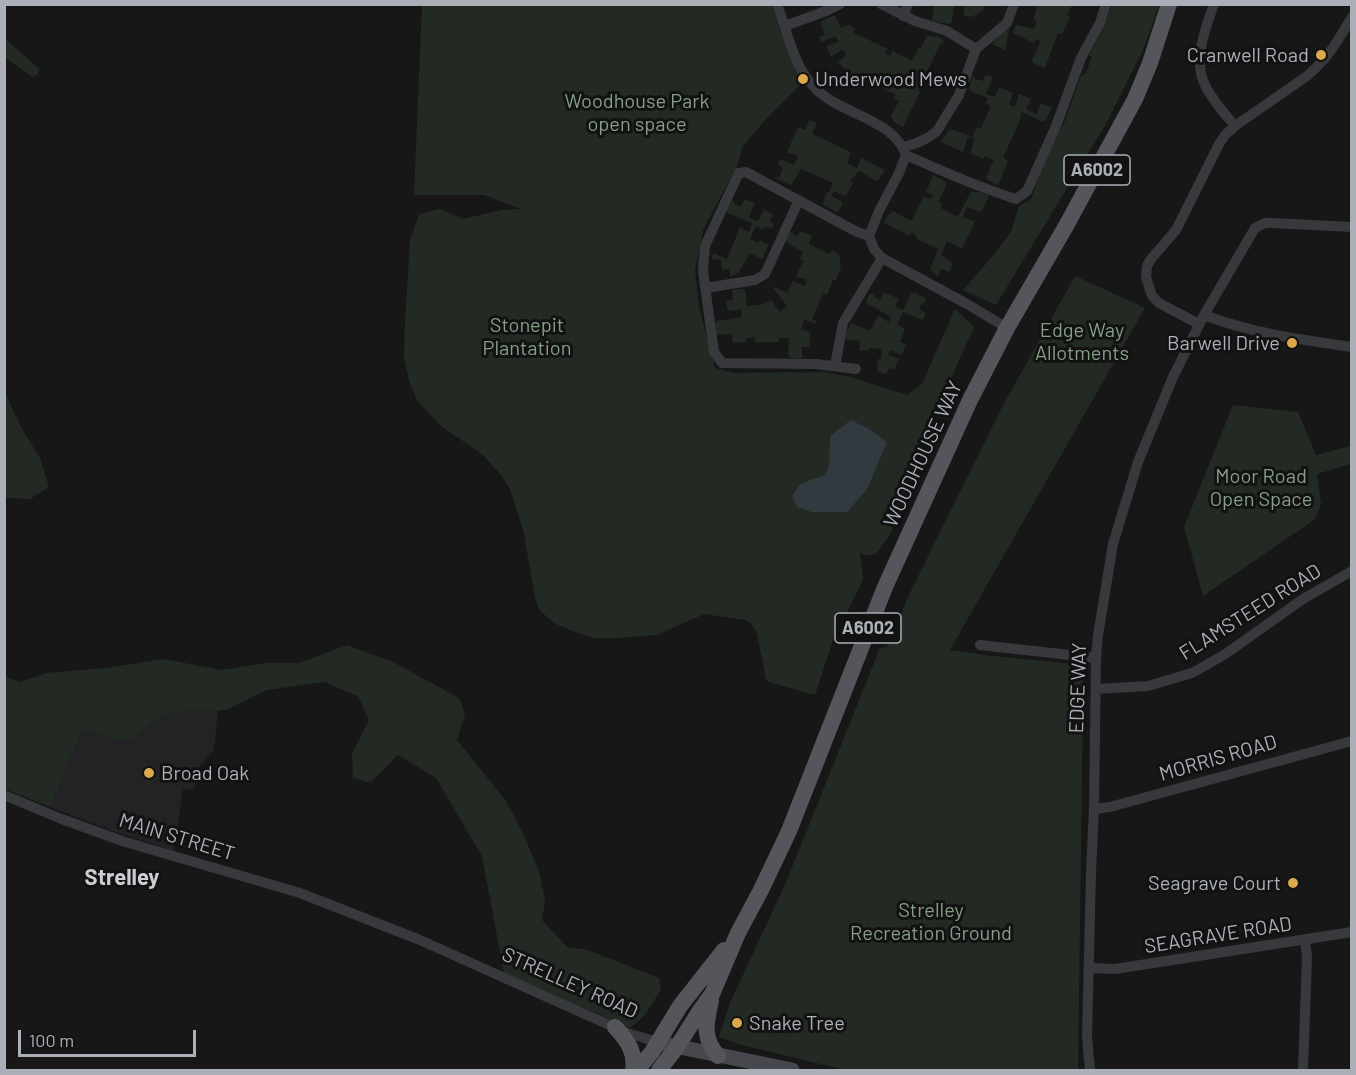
<!DOCTYPE html>
<html>
<head>
<meta charset="utf-8">
<style>
	body { margin:0 }
	#map { position:relative; width:1356px; height:1075px; overflow:hidden; background:#171718; font-family:Barlow,sans-serif }
	canvas { display:block }
	.frame { position:absolute; inset:0; border:6px solid #abafb7; pointer-events:none }
	.scale { position:absolute; left:18px; top:1030px; width:178px; height:27px; box-sizing:border-box; border:3px solid #abafb7; border-top:0; padding-left:8px; font-size:18px; line-height:21px; white-space:nowrap; color:#abafb7; -webkit-text-stroke:4px #121213; paint-order:stroke }
</style>
</head>
<body>
<div id="map">
<canvas width="1356" height="1075"></canvas>
<div class="frame"></div>
<div class="scale">100 m</div>
</div>
<script>
const g = document.querySelector('canvas').getContext('2d');
g.lineJoin = 'round';
function fill(path, color) { g.fillStyle = color; g.fill(path, 'evenodd'); }
function strokePath(path, color, width, dash) { g.strokeStyle = color; g.lineWidth = width; g.lineCap = dash ? 'butt' : 'round'; g.setLineDash(dash || []); g.stroke(path); }
function write(font, color, halo, rows, align = 'center') {
  g.font = font + ' Barlow,sans-serif'; g.lineWidth = 6; g.setLineDash([]); g.textBaseline = 'middle'; g.strokeStyle = halo; g.fillStyle = color; for (const [text, x, y, turn = 0] of rows) {
    g.save(); g.translate(x, y); g.rotate((+turn || 0) * Math.PI / 180); g.textAlign = isNaN(turn) ? turn : align; if (halo) g.strokeText(text, 0, 0); g.fillText(text, 0, 0); g.restore();
  }
}
fill(new Path2D(`
	M185,710H218L214,750L200,765L193,790L183,789L174,851L110,830L50,807L83,729L119,741L134,738L158,718Z`), '#232325');
fill(new Path2D(`
	M422,5H772L780,31L802,83L764,121L742,148L736,170L733,173L703,230L695,270L699,307L715,368L734,373L822,372L847,376L907,395L922,384L955,309L974,327L927,432L890,535L876,554L866,555L860,553L863,580L833,640L815,695L769,682L766,680L757,633L752,625L746,620L704,614L657,635L618,638H594L575,632L556,624L540,611L536,601L523,530L510,489L501,475L483,455L441,426L422,406L417,400L409,381L404,357L405,322L410,240L419,214L440,209L463,219L502,210L521,209L484,195H414Z
	M934,5H954L952,22L949,24L932,21Z
	M965,5H984L983,10L972,17L963,15Z
	M1037,5H1072L1067,15L1070,17L1062,34L1058,33L1045,68H1043L1033,63L1032,60L1041,41L1036,39L1034,43L1013,33L1015,27L1017,25L1035,29L1036,21L1034,18Z
	M1112,5H1159L1144,48L1106,124L996,305L963,290L991,258L1011,232L1019,206L1031,199L1046,155L1065,121L1081,76L1086,73L1092,57L1089,55L1102,31Z
	M833,16L836,17L841,28L849,25L855,28L854,33L888,49L885,53L890,56L893,51L912,61L919,47L921,48L927,36L939,37L944,41L943,44L941,43L918,90L920,92L903,127C898,124 892,122 891,116L899,101L894,99L895,94L879,87L878,88L872,85L873,84L849,73L838,62L846,55L843,49L831,57L826,46L838,42L836,36L821,42L819,37L825,34L820,22Z
	M1007,27L1009,29L1005,50L992,44Z
	M5,39L40,69L37,75L32,77L5,57Z
	M985,75L993,77L986,94L995,97L999,87L1013,93L1009,105L1015,107L1019,94L1031,99L1026,109L1036,114L1041,103L1050,107L1053,105L1045,121H1041L1022,112L1020,117L1021,118L1003,158L1008,161L998,185L988,180L986,177L994,160L985,156L984,159L970,153L975,139L968,137L963,152L941,142L949,130H954L972,137L977,127L981,128L991,106L986,103L988,98L969,90L972,76L975,77V79L984,81Z
	M809,120L817,123L812,134L851,152L847,163L857,168L861,158L885,170L878,181L868,177V175L858,171L855,177H853L850,181L853,183L846,196L834,191L831,196L843,202L838,213L824,205L823,203L827,192H829L833,183L801,169L792,184L790,185L775,178L776,177L779,178L783,168L778,165L780,159L794,165L798,156L787,152L798,127L805,130Z
	M933,175L945,181L946,186L938,202L943,204L941,208L958,217L969,195L972,192H980L989,196L983,209L980,212L967,207L963,217L975,222L962,249L947,241L941,255L953,263L949,272L941,269L938,276L930,270L938,249L917,239L916,235L911,232L910,235H908L884,223L888,215L893,211L911,221L924,197L931,199L933,195L926,192Z
	M745,199L755,203L749,217L758,221L764,210L773,214L770,222L774,224L772,228L765,227L763,230L756,226L750,239L758,243L760,240L767,244L768,246L762,259L750,253L738,273L730,277V269L722,270L721,259L712,260L713,253L727,259L739,230V227L749,232L752,223L728,213L726,211L732,201L735,202L734,204L741,207Z
	M789,231L797,236L800,231L812,236L809,244L829,254L832,250L839,254L841,267L836,280H833L827,295L823,294L812,319L816,321V323L804,320L801,329L810,332L809,347H802V358H791L788,355L789,338H779V342H755V337L746,338V342L733,343L732,334L716,335L715,325L717,321L742,317L741,309L728,311L726,301L733,300L732,290L742,289L745,290L747,306L764,304L771,300L780,312L787,306L772,286L787,293L793,281L805,286L807,280L796,276L804,260L800,259L803,252L786,242L785,238Z
	M1075,276L1145,308L950,650L984,655L1082,665L1083,697L1078,1070H845L738,1044L719,1037L730,1003L787,880L880,648L887,647L908,597L1001,409Z
	M884,292L899,299L895,307L903,310L911,294L915,293L927,299L923,305L921,304L919,309L926,313L923,320L903,312L897,324L905,329L900,342L906,344L902,355L890,350L888,355L899,359L894,370L889,368L886,374L878,372L877,370L878,359H881L882,349L870,348L869,351L859,350L860,341L845,339L846,334L851,323L870,331L878,316L889,322L891,317L866,303L870,293L874,295V297L880,300Z
	M4,391L21,427L40,458L49,487L30,499L5,498Z
	M1233,405L1298,412L1316,455L1351,446V464L1317,474L1321,504L1314,520L1203,596L1184,527Z
	M347,645L393,662L459,698L465,714L457,740L506,801L522,831L540,874L545,901L542,920L568,948L585,949L659,978L661,990L644,1016L630,1028L504,973L482,856L436,778L398,755L370,783L353,778L352,753L369,720L358,696L324,682L267,690L226,710H185L158,718L134,738L119,741L83,729L50,807L5,789L4,676L20,682L47,673L106,668L163,659L222,670L266,663H299Z`), '#232a24');
fill(new Path2D(`
	M851,420L869,429L887,442L867,489L847,512H812L797,507L792,496L800,484L825,475L829,466L830,436Z`), '#323a40');
strokePath(new Path2D(`
	M777,4C787,31 793,63 812,85C836,114 893,117 906,155L899,173L879,211L869,236L874,249L882,258L967,304L1007,328
	M881,4L915,21L947,31L976,49
	M1214,4C1205,30 1192,61 1206,87C1213,101 1225,114 1235,126
	M903,16L908,4
	M785,26L826,11L840,4
	M904,147L917,143L929,137L937,131L959,95L976,49L1007,23L1014,4
	M906,155C942,171 978,187 1016,199L1027,191L1056,126L1081,58L1100,23L1106,4
	M706,288L755,280L765,274L799,200
	M1204,315C1251,333 1302,340 1352,347
	M1199,324L1159,303L1152,296L1146,277L1147,266L1151,259L1176,230L1219,144L1225,135L1235,126L1307,76C1330,56 1337,42 1352,17
	M835,366L843,323L882,258
	M856,369L816,364L722,363L714,352L703,271L705,246L736,179L739,173L746,172L857,232L869,236
	M980,645L1096,658
	M1096,689L1148,686L1192,673L1224,655L1303,599L1352,571
	M4,795L59,818L122,841L300,893L420,940L627,1033L658,1042
	M1094,809L1110,807L1352,741
	M1089,968L1115,969L1352,932
	M1090,1070L1087,1037L1091,872L1094,809L1096,658L1098,635L1113,544L1138,462L1173,377L1204,315L1255,228L1265,223H1272L1352,227
	M1303,1070L1307,957L1305,939`), '#38393d', 10);
strokePath(new Path2D(`
	M665,1044L792,1070`), '#47484d', 15);
strokePath(new Path2D(`
	M711,1001C706,1023 702,1038 718,1056
	M615,1027C627,1040 636,1052 633,1070
	M637,1070L652,1052L680,1006L724,950
	M659,1070L677,1047L699,1012L712,994L738,933L761,890L789,831L885,587L970,400L1007,328L1066,226L1135,99L1150,63L1169,4`), '#55565c', 16);
for (const [x, y, r, color] of [
	[1321,55,6,"#dca84c"],
	[803,79,6,"#dca84c"],
	[1292,343,6,"#dca84c"],
	[149,773,6,"#dca84c"],
	[1293,883,6,"#dca84c"],
	[737,1023,6,"#dca84c"]
]) { const dot = new Path2D(); dot.arc(x, y, r, 0, 2 * Math.PI); g.fillStyle = color; g.fill(dot); strokePath(dot, '#121213', 2); }
for (const [x, y, w] of [
	[1097,170,66],
	[868,628,66]
]) { const box = new Path2D(); box.roundRect(x - w / 2, y - 15, w, 30, 4.5); g.fillStyle = '#121213'; g.fill(box); strokePath(box, '#abafb7', 1.5); }
write('bold 18px', '#abafb7', null, [
	["A6002",1097,170],
	["A6002",868,628]
]);
write('20px', '#abafb7', '#121213', [
	["Cranwell Road",1309,55],
	["Underwood Mews",815,79,"left"],
	["Barwell Drive",1280,343],
	["Broad Oak",161,773,"left"],
	["Seagrave Court",1281,883],
	["Snake Tree",749,1023,"left"]
], 'right');
write('20px', '#849f85', '#121213', [
	["Woodhouse Park",637,101],
	["open space",637,124],
	["Stonepit",527,325],
	["Plantation",527,348],
	["Edge Way",1082,330],
	["Allotments",1082,353],
	["Moor Road",1261,476],
	["Open Space",1261,499],
	["Strelley",931,910],
	["Recreation Ground",931,933]
]);
write('20px', '#abafb7', '#121213', [
	["WOODHOUSE WAY",923,454,-65],
	["FLAMSTEED ROAD",1250,612,-32],
	["EDGE WAY",1078,688,-88],
	["MORRIS ROAD",1218,758,-16],
	["MAIN STREET",177,837,17],
	["SEAGRAVE ROAD",1218,935,-9],
	["STRELLEY ROAD",570,983,24]
]);
write('bold 22px', '#cbcdd3', '#121213', [
	["Strelley",122,878]
]);
</script>
</body>
</html>
